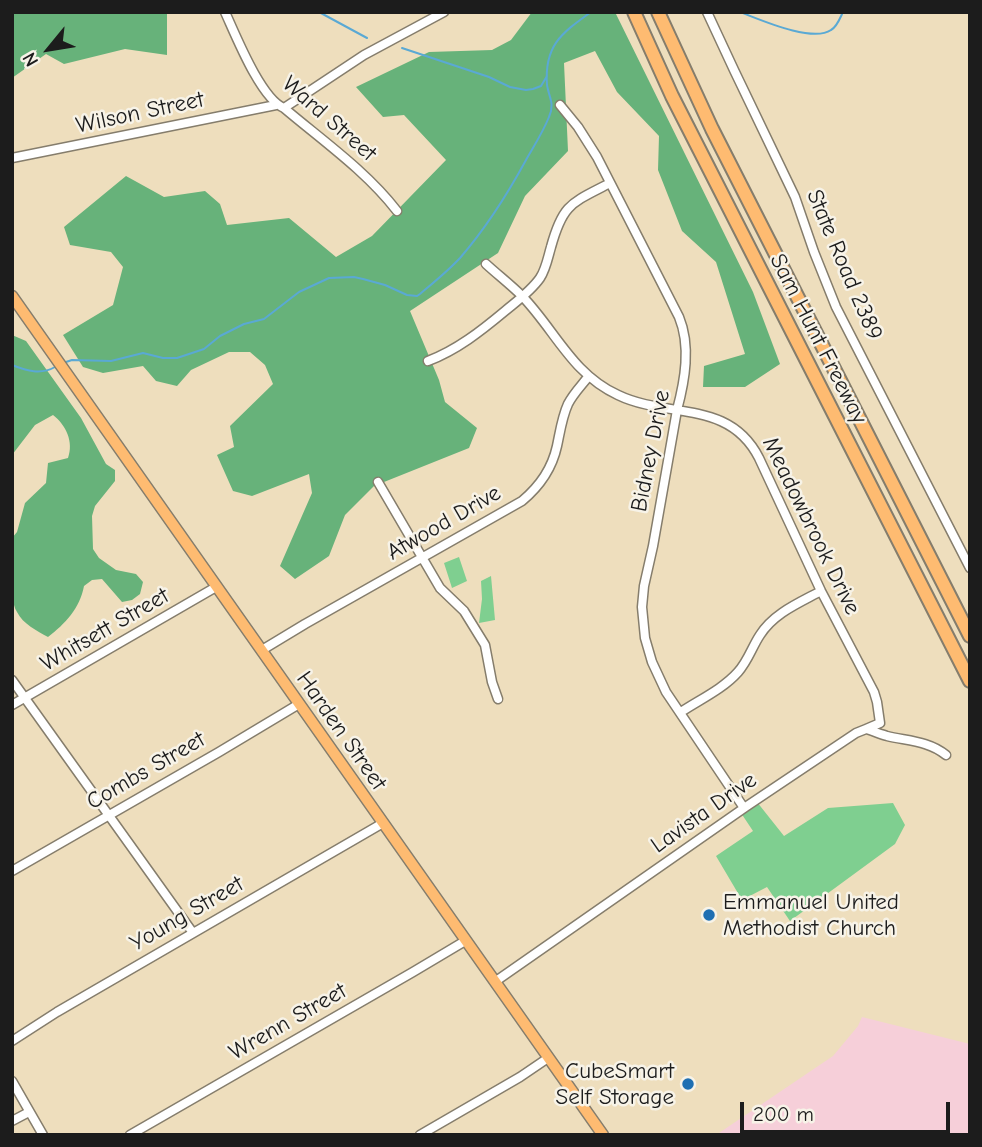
<!DOCTYPE html>
<html>
<head>
<meta charset="utf-8">
<style>
	body { margin:0 }
	#map { position:relative; width:982px; height:1147px; overflow:hidden; background:#eedebd; font-family:"Comic Neue",sans-serif }
	canvas { display:block }
	.frame { position:absolute; inset:0; border:14px solid #1c1c1c; pointer-events:none }
	.north { position:absolute; left:14px; top:14px; width:70px; height:70px; -webkit-text-stroke:5px #f7f3e8; paint-order:stroke; rotate:240deg; font-size:19px; font-weight:700; line-height:28px; text-align:center; color:#1c1c1c }
	.north::after { content:''; display:block; margin:auto; width:24px; height:32px; background:#1c1c1c; clip-path:polygon(50% 0,100% 100%,50% 72%,0 100%) }
	.scale { position:absolute; left:740px; top:1102px; width:210px; height:32px; box-sizing:border-box; border:4px solid #1c1c1c; border-top:0; padding-left:9px; font-size:21px; line-height:24px; white-space:nowrap; color:#1c1c1c; -webkit-text-stroke:5px #f7f3e8; paint-order:stroke }
</style>
</head>
<body>
<div id="map">
<canvas width="982" height="1147"></canvas>
<div class="frame"></div>
<div class="north">N</div>
<div class="scale">200 m</div>
</div>
<script>
const g = document.querySelector('canvas').getContext('2d');
g.lineJoin = 'round';
function fill(path, color) { g.fillStyle = color; g.fill(path, 'evenodd'); }
function strokePath(path, color, width, dash) { g.strokeStyle = color; g.lineWidth = width; g.lineCap = dash ? 'butt' : 'round'; g.setLineDash(dash || []); g.stroke(path); }
function write(font, color, halo, rows, align = 'center') {
  g.font = font + ' "Comic Neue",sans-serif'; g.lineWidth = 5; g.setLineDash([]); g.textBaseline = 'middle'; g.strokeStyle = halo; g.fillStyle = color; for (const [text, x, y, turn = 0] of rows) {
    g.save(); g.translate(x, y); g.rotate((+turn || 0) * Math.PI / 180); g.textAlign = isNaN(turn) ? turn : align; if (halo) g.strokeText(text, 0, 0); g.fillText(text, 0, 0); g.restore();
  }
}
fill(new Path2D(`
	M862,1017L970,1044V1135H716L833,1056L858,1026Z`), '#f6cfd9');
fill(new Path2D(`
	M459,557L467,581L452,588L444,563Z
	M491,576L495,620L479,623L482,599L481,581Z
	M757,802L784,836L828,808L893,803L905,825L895,844L790,921L767,887L742,900L716,856L753,831L741,813Z`), '#7fcf90');
fill(new Path2D(`
	M12,12H167V55L125,49L64,64L46,54L12,78Z
	M532,12H615L753,292L780,364L745,387H703L704,366L745,354L716,262L682,231L658,170L659,136L617,92L595,51L564,63L568,151L525,196L498,253L410,311L439,380L445,402L477,428L469,448L374,486L345,515L329,556L295,579L280,566L312,493L309,474L252,496L233,491L217,455L234,447L230,426L273,384L265,365L250,352H229L191,370L177,386L156,381L143,366L103,373L83,367L63,335L113,305L123,267L111,252L70,245L64,227L126,176L164,197L205,191L220,204L227,225L289,218L336,257L372,236L446,160L404,115L383,117L356,87L429,52L492,50L511,40Z
	M12,335L26,341L81,418L106,464L115,470V481L95,506L92,516L93,549L99,558L116,570L136,574L143,582L140,594L132,600L122,602L102,579L92,580L84,586C80,608 65,624 48,637C37,631 23,624 17,612C8,597 12,557 12,538L17,532L25,503L46,483L48,463L68,458C74,442 66,425 53,415L35,425L12,455Z`), '#67b27a');
strokePath(new Path2D(`
	M319,12L367,38
	M740,12C759,19 812,43 831,30C837,27 840,18 843,12
	M402,48L489,77L510,87L526,90L533,89L541,86L547,76
	M63,363L72,360L111,361L143,353L163,358H177L204,349L220,336L244,324L264,319L299,292L329,278L354,277L363,279L385,285L407,295L417,296L420,294C433,283 448,271 460,258C486,228 507,195 526,160C534,146 543,132 549,117C555,103 549,98 547,85C544,45 562,33 591,12
	M12,365C27,371 41,375 55,367`), '#5aa9d4', 2);
const minor = new Path2D(`
	M225,12C236,36 261,99 284,108C323,141 366,171 397,211
	M707,12L734,70L795,197L814,252L836,307L970,568
	M560,105L578,127L597,157L679,317C691,346 685,380 677,410L653,546L644,586L642,607L645,638L652,662L666,692L744,808
	M284,108L364,55L444,12
	M12,158L276,105
	M486,264C498,275 511,285 522,296C555,330 572,374 618,395C668,419 729,399 759,458L821,591L874,692L877,702L880,723L866,729
	M428,361C457,350 481,331 505,311C517,301 531,291 540,278C546,269 548,257 551,247C563,203 572,203 610,183
	M378,482L440,588L464,611L485,645L492,682L498,699
	M262,650L305,624L522,501C540,486 552,469 557,446C560,432 562,417 568,404C573,394 581,386 588,377
	M12,680L193,933
	M12,705L216,587
	M681,712C699,700 723,689 738,672C748,661 752,647 760,635C774,613 799,603 821,591
	M12,871L219,752L299,704
	M496,981L747,806L856,733L866,729C873,731 880,734 887,736C908,741 929,741 946,755
	M12,1041L57,1012L383,823
	M12,1081L43,1135
	M12,1121L29,1112
	M130,1135L413,972L465,941
	M420,1135L520,1077L548,1058`);
const major = new Path2D(`
	M12,296L603,1135`);
const highway = new Path2D(`
	M634,12L672,96L970,681
	M658,12L712,129L970,636`);
strokePath(minor, '#857d6c', 11);
strokePath(major, '#857d6c', 13);
strokePath(highway, '#857d6c', 16);
strokePath(minor, '#fff', 8);
strokePath(major, '#febb71', 10);
strokePath(highway, '#febb71', 12);
for (const [x, y, r, color] of [
	[709,915,7,"#1f6fb2"],
	[688,1084,7,"#1f6fb2"]
]) { const dot = new Path2D(); dot.arc(x, y, r, 0, 2 * Math.PI); g.fillStyle = color; g.fill(dot); strokePath(dot, '#f7f3e8', 2.5); }
write('23px', '#1c1c1c', '#f7f3e8', [
	["Wilson Street",140,113,-12],
	["Ward Street",329,119,41],
	["State Road 2389",844,265,67],
	["Sam Hunt Freeway",818,339,63],
	["Bidney Drive",651,451,-79],
	["Atwood Drive",444,523,-30],
	["Meadowbrook Drive",811,526,64],
	["Whitsett Street",105,630,-30],
	["Harden Street",341,731,55],
	["Combs Street",146,771,-30],
	["Lavista Drive",704,813,-35],
	["Young Street",187,914,-30],
	["Wrenn Street",288,1022,-30]
]);
write('23px', '#1c1c1c', '#f7f3e8', [
	["Emmanuel United",723,902],
	["Methodist Church",723,928],
	["CubeSmart",674,1071,"right"],
	["Self Storage",674,1097,"right"]
], 'left');
</script>
</body>
</html>
